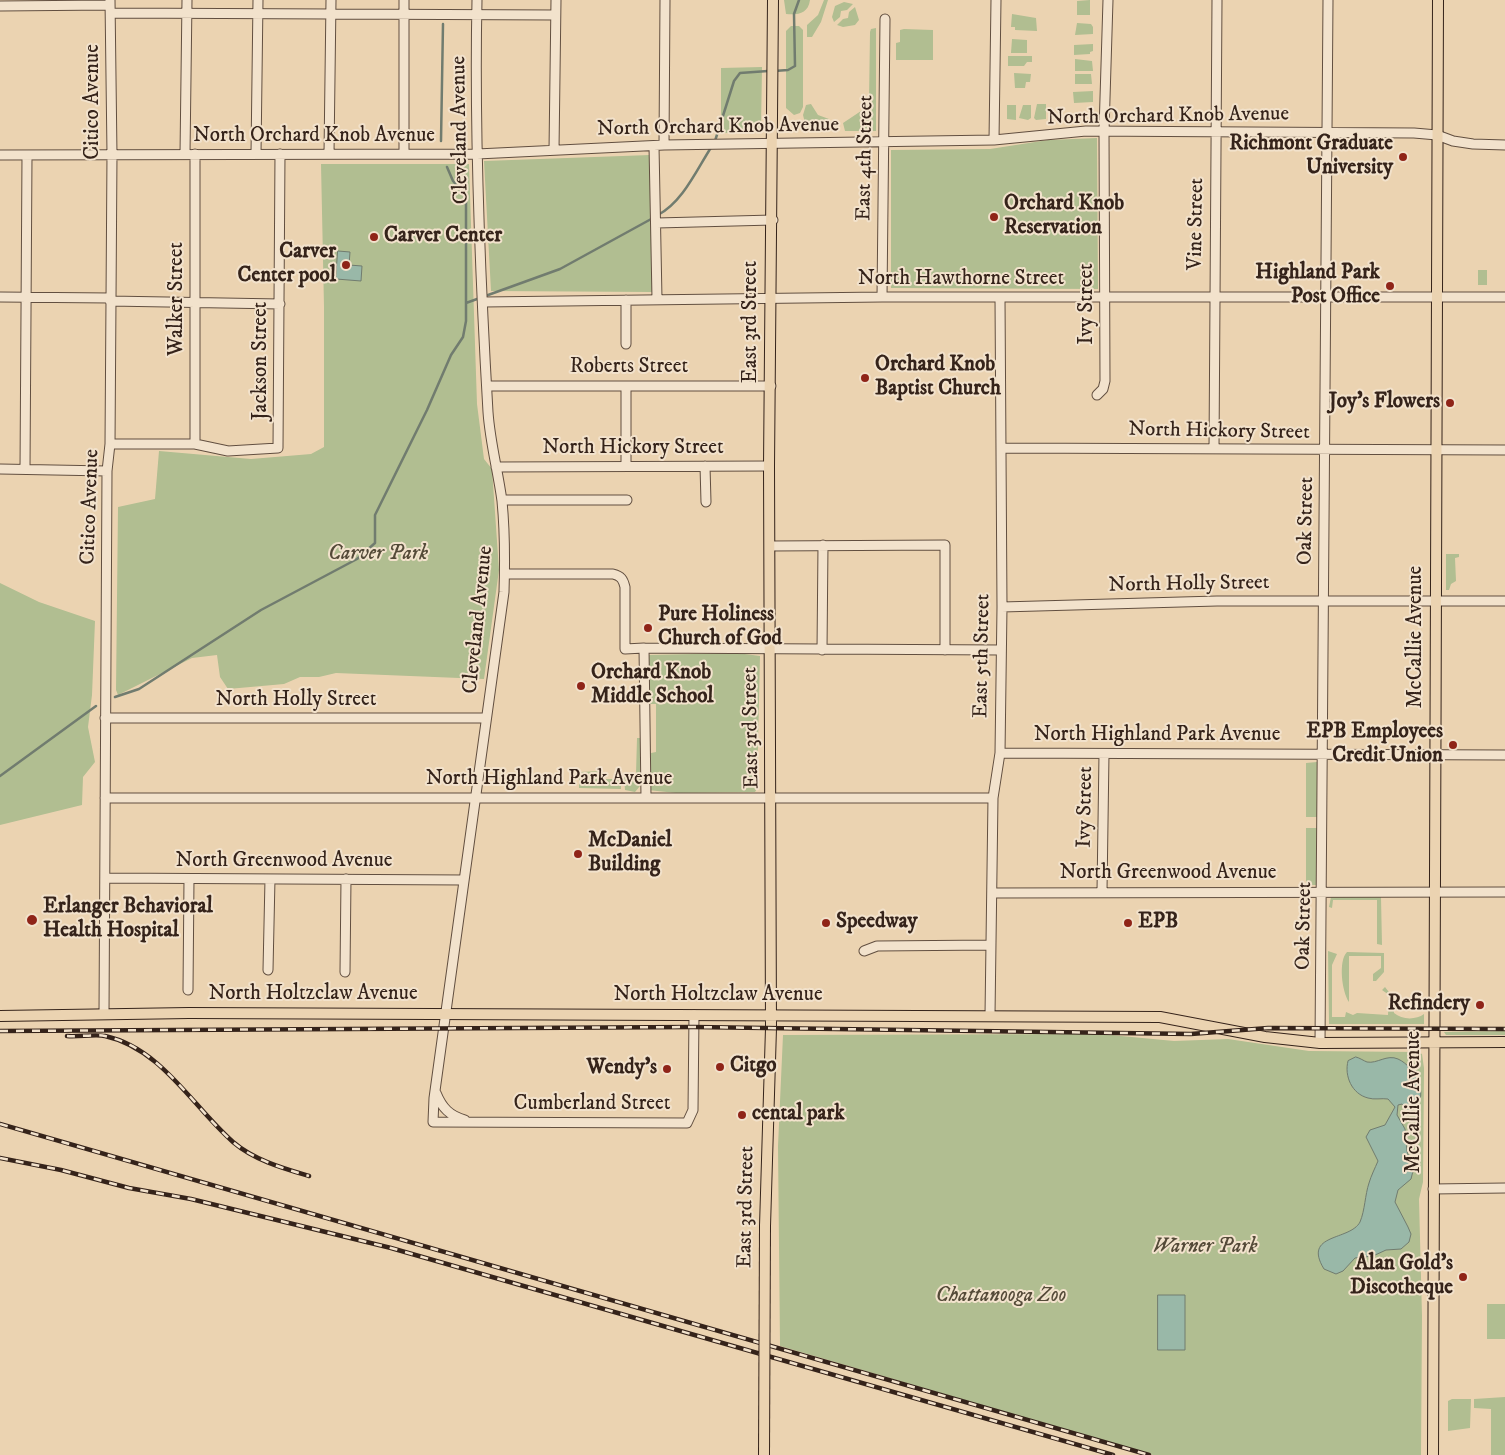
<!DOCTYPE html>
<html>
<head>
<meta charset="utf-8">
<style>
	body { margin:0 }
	canvas { display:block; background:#ebd3b1 }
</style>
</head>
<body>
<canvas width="1505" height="1455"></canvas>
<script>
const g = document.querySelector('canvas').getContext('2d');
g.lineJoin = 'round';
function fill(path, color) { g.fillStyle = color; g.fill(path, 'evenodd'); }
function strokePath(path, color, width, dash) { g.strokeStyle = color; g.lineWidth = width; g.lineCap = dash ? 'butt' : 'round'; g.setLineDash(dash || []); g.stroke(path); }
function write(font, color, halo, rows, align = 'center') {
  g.font = font + ' "IM FELL DW Pica",serif'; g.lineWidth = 4; g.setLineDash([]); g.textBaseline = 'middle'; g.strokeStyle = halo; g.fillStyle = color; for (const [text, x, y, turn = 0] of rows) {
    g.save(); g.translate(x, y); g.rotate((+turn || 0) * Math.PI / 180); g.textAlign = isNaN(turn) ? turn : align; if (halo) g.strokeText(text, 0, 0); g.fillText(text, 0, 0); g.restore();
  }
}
fill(new Path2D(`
	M784,0H810C808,14 798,15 786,14Z
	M824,0H828L821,22L812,37H807V25L818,15Z
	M1090,0V15H1077V1Z
	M844,2L853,4L847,10L841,11L840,17L834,22L832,17L835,6Z
	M855,7L859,20L855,25L843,27L837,25L843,19L848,18L849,12Z
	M1012,14L1036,18L1037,31L1015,30V27H1011Z
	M1077,23L1091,24L1093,27V34L1075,35Z
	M791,26H799L803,30V107L800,113L794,115L786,108V31Z
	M876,28V131H845L843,123L861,111L869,102L870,32L871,29Z
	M904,29L933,30V60H896V43L900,42V30Z
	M1012,39L1027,40V53H1011Z
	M1093,44V51L1090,52V54L1074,55V45Z
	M1008,56H1032V62H1027L1024,66H1008Z
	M1075,59L1092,61L1093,71H1075Z
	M762,67L761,129L755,133H721V68Z
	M1014,73L1031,74L1030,82H1026L1025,88H1015Z
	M1075,74H1091L1092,84H1075Z
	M1093,91V102L1074,103L1073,92Z
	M811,104L818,115L829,119L833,131H807L803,115L806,105Z
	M1037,104H1046V119L1036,120L1034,118Z
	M1007,105H1016V120L1007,119Z
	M1023,105H1031V118L1028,120L1019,118Z
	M1097,138L1098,289L891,288V150L990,149L1048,140Z
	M650,155L653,292L491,291L484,161Z
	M321,164H469L477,404L484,459L492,469L499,570L484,679L336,673L319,677H300L284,684L228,689L220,677L217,655L192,658L118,695L116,690L118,507L155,499L159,451L251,459L311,454L324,447V307Z
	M1478,270H1487V285H1478Z
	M1446,554H1459V557L1455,558L1456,581L1451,584L1449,590H1446Z
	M0,583L39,602L95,621L92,695L88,727L95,762L83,777L82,805L0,825Z
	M737,653L760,656L757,789L755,792L676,793L648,790L651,753L656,752V704H648V655Z
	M637,738H641L640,786L635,792L625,790L624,777H631L636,774Z
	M1317,762V817H1306V763Z
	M602,771V779H621V789L579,788V772Z
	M1306,828H1317L1316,885H1306Z
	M1331,897H1381L1382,945L1377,944V900H1333L1332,908L1329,907Z
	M1328,951L1337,954L1332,965V1017H1345L1346,1012L1353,1015L1357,1013L1388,1015L1389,995L1382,990L1385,987L1392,996L1394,1013C1402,1020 1416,1020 1424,1014V1024H1329Z
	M1347,952L1384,953V972L1376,981H1373V974L1381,968V956H1349V1002C1342,992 1338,961 1347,952Z
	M1505,1031V1035H1446L1444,1032Z
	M1100,1034L1174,1041L1228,1039L1309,1051L1418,1052L1422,1054L1424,1068L1423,1182L1419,1199L1422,1316L1421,1455H1153L780,1346L778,1146L783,1035Z
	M1487,1304H1505V1339H1487Z
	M1505,1397V1455H1491V1409L1474,1408V1399Z
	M1452,1399H1471L1470,1428L1448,1431V1401Z`), '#b1be91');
const water = new Path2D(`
	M338,251L350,252L349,265L362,266L361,281L336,279Z
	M1356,1057C1360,1058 1364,1061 1367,1062C1377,1064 1387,1054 1398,1059C1416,1067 1433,1100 1409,1112L1402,1104L1398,1105L1397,1115L1405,1129L1407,1151L1413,1171L1411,1179L1398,1190L1395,1202L1408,1227L1411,1234L1409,1242L1401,1249L1386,1250L1373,1256L1355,1258L1343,1271L1336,1274L1324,1269C1302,1233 1350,1241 1360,1222C1365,1210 1365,1195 1369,1183C1371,1176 1375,1168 1378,1161L1366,1137L1370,1130L1385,1125L1395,1107L1388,1099C1382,1098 1374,1100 1368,1098C1352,1094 1344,1076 1348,1061Z
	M1158,1295H1185V1350H1158Z`);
fill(water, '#99b8a8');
strokePath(water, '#717c6f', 1);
strokePath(new Path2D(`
	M774,71L788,70L795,66L794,14L799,0
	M441,141L443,24
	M715,141L734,81L740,73L768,71
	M658,215C683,202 697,169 712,146
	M466,303L560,269L653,218
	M115,697L139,689L261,610L357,559L375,543V515L427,410L451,355L463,337L466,321V196L453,181L447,167
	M0,776L96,706`), '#717c6f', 2.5);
const minor = new Path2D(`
	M477,0C474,137 480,275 488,412C490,442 498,471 502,501C505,532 505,561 504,592L434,1098L433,1122L687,1123L693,1110L694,1015
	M0,6L109,5
	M111,13L555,15
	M994,140L996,0
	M664,145L665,0
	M654,146L657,299
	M554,150L556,0
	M185,154L187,0
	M195,154V444
	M256,154L258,0
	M329,154L331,0
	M404,154V0
	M0,155L477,154L664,145L994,140L1086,131L1414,133L1437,135L1453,141L1473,144L1505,145
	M657,223L773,220
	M0,297L110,298
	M882,297L885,19
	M110,301L280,304
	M484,302L882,297H1505
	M626,344V300
	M487,386H771
	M1097,395L1103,389L1105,381L1104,131L1108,0
	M110,444H195L228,451L278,448L280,154
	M1002,448L1505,450
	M1214,449L1217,0
	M626,466V386
	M705,466L706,502
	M496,467L769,466
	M0,469L107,471
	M25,469L27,156
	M502,500H627
	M770,546L945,545V650
	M505,574H613C621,576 623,579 625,587V649L644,648L646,797
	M1002,607L1217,601H1505
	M644,648L1001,650
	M822,650L823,545
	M105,718H486
	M1000,753L1505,755
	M105,798H993
	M105,878L464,880
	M1102,891L1104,754
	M992,893L1505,892
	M864,951L877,946L991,945
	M268,970L270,879
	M345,972L346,879
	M188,990L189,879
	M104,1014L107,471L110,444L112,154L110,0
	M990,1015L993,798L1000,753L1002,607L1000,298
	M1320,1043L1328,0
	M436,1093C442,1108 450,1116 465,1120
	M1433,1189L1505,1188`);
const major = new Path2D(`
	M0,1016L189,1013L1160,1017L1265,1037L1320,1043L1505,1042
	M765,1226L771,1028L769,466L773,0
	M1433,1455L1438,0`);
strokePath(minor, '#624f40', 11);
strokePath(major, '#35231a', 12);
strokePath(minor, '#f2e2cc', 9);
strokePath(major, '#ebd3b1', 10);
const rail = new Path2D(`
	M0,1031L694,1027L1191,1034L1268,1028L1505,1029
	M67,1036C78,1037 96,1034 105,1036C161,1048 193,1107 233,1142C254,1160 282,1168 309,1176
	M0,1124L1149,1455
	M0,1158L61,1170L129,1188L191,1199L391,1248L1113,1455`);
strokePath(rail, '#35231a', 4.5);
strokePath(rail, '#f2e2cc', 2.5, [8]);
const majorBridge = new Path2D(`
	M764,1455L765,1226`);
strokePath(majorBridge, '#35231a', 12, []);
strokePath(majorBridge, '#ebd3b1', 10);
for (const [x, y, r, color] of [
	[1403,157,5,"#8f2418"],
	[994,217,5,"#8f2418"],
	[374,237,5,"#8f2418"],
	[346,265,5,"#8f2418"],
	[1390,286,5,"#8f2418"],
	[865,378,5,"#8f2418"],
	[1450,403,5,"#8f2418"],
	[648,628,5,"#8f2418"],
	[581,686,5,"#8f2418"],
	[1453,745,5,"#8f2418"],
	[578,854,5,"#8f2418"],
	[32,920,6,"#8f2418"],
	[826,923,5,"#8f2418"],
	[1128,923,5,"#8f2418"],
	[1480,1005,5,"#8f2418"],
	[720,1067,5,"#8f2418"],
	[667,1069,5,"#8f2418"],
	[742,1115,5,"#8f2418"],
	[1463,1277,5,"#8f2418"]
]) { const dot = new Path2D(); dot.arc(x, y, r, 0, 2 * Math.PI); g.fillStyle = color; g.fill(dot); strokePath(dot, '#f2e2cc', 2); }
write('21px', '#35231a', '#f2e2cc', [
	["Citico Avenue",94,102,-90],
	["North Orchard Knob Avenue",1168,117,-1],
	["North Orchard Knob Avenue",718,128,-1],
	["Cleveland Avenue",461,130,-91],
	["North Orchard Knob Avenue",314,137],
	["East 4th Street",866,158,-89],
	["Vine Street",1197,224,-89],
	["North Hawthorne Street",961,280],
	["Walker Street",178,299,-90],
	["Ivy Street",1088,304,-90],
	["East 3rd Street",752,322,-90],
	["Jackson Street",262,361,-90],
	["Roberts Street",629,368],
	["North Hickory Street",1219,432,1],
	["North Hickory Street",633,449],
	["Citico Avenue",91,507,-88],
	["Oak Street",1307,521,-89],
	["North Holly Street",1189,585,-1],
	["Cleveland Avenue",479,620,-84],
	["McCallie Avenue",1417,637,-90],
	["East 5th Street",983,656,-89],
	["North Holly Street",296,701],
	["East 3rd Street",752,728,-91],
	["North Highland Park Avenue",1157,736],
	["North Highland Park Avenue",549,780],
	["Ivy Street",1086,807,-89],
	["North Greenwood Avenue",284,862],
	["North Greenwood Avenue",1168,874],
	["Oak Street",1305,926,-89],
	["North Holtzclaw Avenue",313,995],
	["North Holtzclaw Avenue",718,996],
	["McCallie Avenue",1415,1102,-90],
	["Cumberland Street",592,1105],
	["East 3rd Street",747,1207,-89]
]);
write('bold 21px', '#35231a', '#f2e2cc', [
	["Richmont Graduate",1393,145,"right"],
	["University",1393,169,"right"],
	["Orchard Knob",1004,205],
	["Reservation",1004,229],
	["Carver Center",384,237],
	["Carver",336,253,"right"],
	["Center pool",336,277,"right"],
	["Highland Park",1380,274,"right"],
	["Post Office",1380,298,"right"],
	["Orchard Knob",875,366],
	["Baptist Church",875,390],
	["Joy's Flowers",1440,403,"right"],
	["Pure Holiness",658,616],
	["Church of God",658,640],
	["Orchard Knob",591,674],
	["Middle School",591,698],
	["EPB Employees",1443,733,"right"],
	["Credit Union",1443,757,"right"],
	["McDaniel",588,842],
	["Building",588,866],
	["Erlanger Behavioral",43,908],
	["Health Hospital",43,932],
	["Speedway",836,923],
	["EPB",1138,923],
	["Refindery",1470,1005,"right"],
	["Citgo",730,1067],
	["Wendy's",657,1069,"right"],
	["cental park",752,1115],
	["Alan Gold's",1453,1265,"right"],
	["Discotheque",1453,1289,"right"]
], 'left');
write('italic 21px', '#544a38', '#f2e2cc', [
	["Carver Park",378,555],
	["Warner Park",1205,1248],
	["Chattanooga Zoo",1001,1297]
]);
</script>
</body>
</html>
